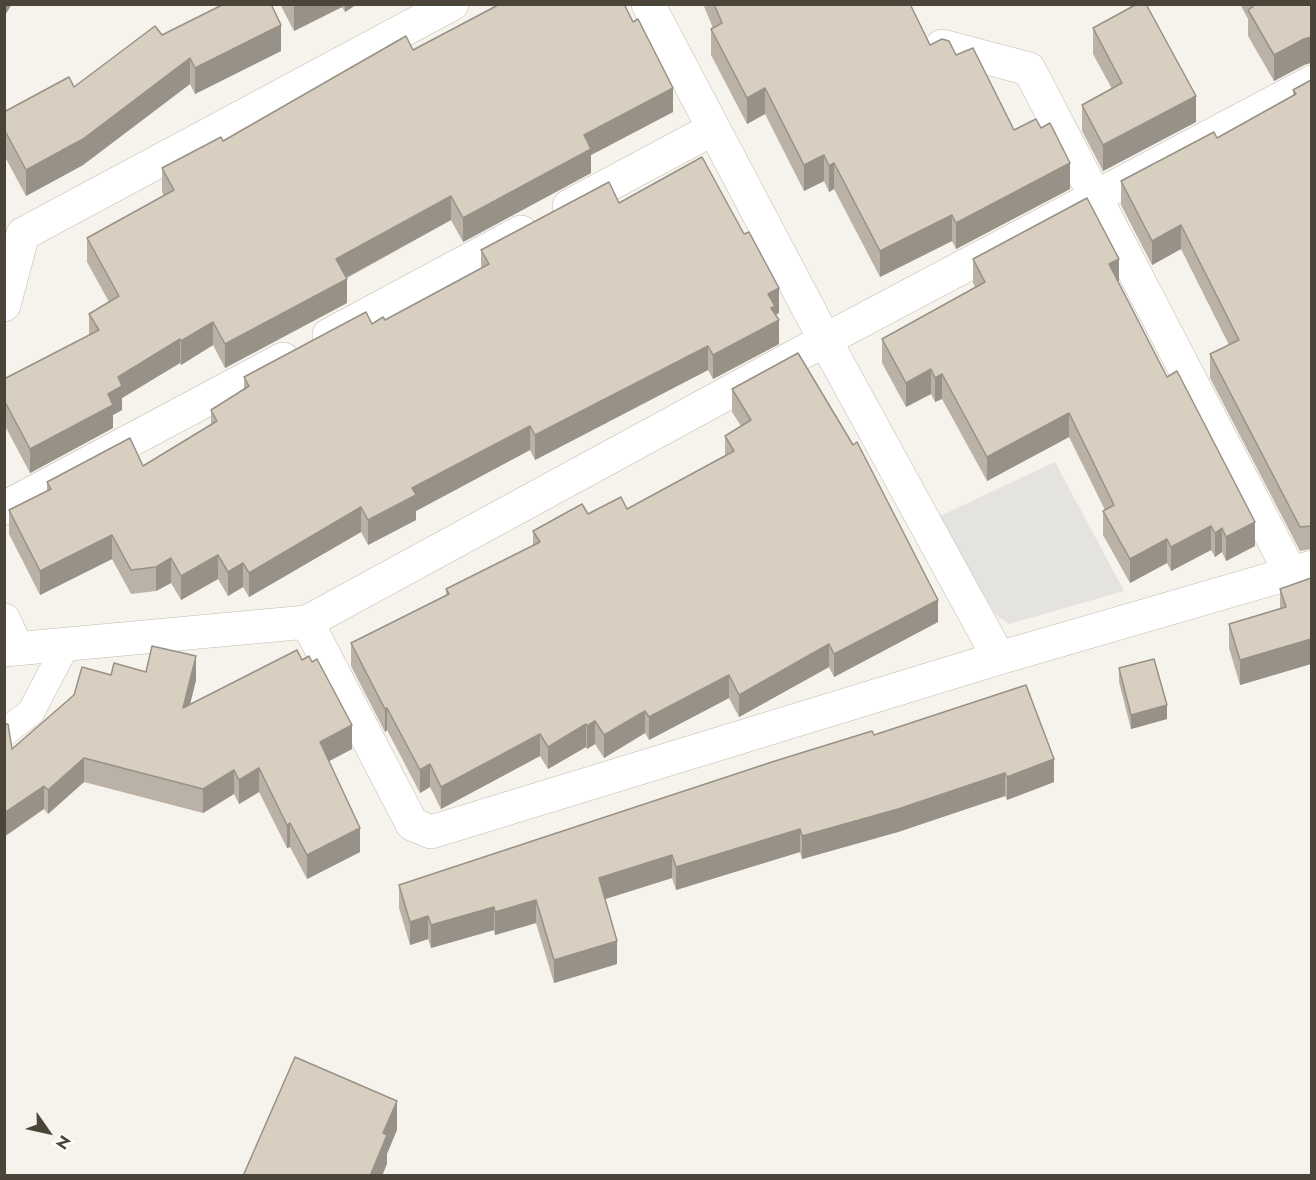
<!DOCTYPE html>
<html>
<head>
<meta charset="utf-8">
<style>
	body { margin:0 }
	#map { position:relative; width:1316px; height:1180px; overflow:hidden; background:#f6f3ec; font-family:Jost,sans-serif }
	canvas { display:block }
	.frame { position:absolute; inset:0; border:6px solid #4b4439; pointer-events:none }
	.north { position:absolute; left:18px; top:1102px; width:60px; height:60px; -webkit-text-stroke:4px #fff; paint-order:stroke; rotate:124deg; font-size:16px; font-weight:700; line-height:24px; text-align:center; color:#4b4439 }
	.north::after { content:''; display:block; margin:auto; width:21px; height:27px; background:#4b4439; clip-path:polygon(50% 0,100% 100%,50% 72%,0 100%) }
</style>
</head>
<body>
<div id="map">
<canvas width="1316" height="1180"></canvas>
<div class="frame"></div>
<div class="north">N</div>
</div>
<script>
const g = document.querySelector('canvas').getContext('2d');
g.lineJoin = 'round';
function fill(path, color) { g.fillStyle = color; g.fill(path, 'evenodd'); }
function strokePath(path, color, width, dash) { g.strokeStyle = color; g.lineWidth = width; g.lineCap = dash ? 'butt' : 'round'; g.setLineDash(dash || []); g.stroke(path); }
fill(new Path2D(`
	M1055,462L1124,591L1009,624L996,615L938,517Z`), '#e5e3e0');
const service = new Path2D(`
	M4,733L31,712L66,645`);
const minor = new Path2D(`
	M648,4L825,340L999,658
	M942,46L1029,69L1291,574
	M569,206L713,129
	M4,305L23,234L452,4
	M329,335L521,232
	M4,508L283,359
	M4,620L17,649
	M307,622L412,824L431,832L999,658L1312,567
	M4,650L307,622L825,340L1312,82`);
strokePath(service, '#c2bbae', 28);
strokePath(minor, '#c2bbae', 34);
strokePath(service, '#fff', 27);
strokePath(minor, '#fff', 33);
fill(new Path2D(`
	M280,4H357L345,12L342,7L294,31Z
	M703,4H910L930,45L956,55L1014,130L1070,189L956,249L952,241L880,277L834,189L829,192L824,181L804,191L765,114L747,124L711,55V29L713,28Z
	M1240,4H1311L1304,65L1274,81L1248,36V19Z
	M1093,28L1196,122L1103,171L1082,131V105L1112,89L1093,54Z
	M162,35L281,51L195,94L190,84L83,165L26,196L4,155V112L74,87Z
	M413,50L673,112L591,155V173L463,242L451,220L347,278V303L225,368L213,345L181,365L180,363L122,398V410L113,415V428L30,473L4,424V379L89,335V314L109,302L87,262V238L164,196L162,192V168L223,141Z
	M1311,80V549L1300,551L1210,378V354L1229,345L1181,249L1152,265L1121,205V181L1217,138L1293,95V90Z
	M619,203L779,313L776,315L779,344L713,379L708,370L535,460L530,450L416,511V520L368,545L361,532L249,597L243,587L228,596L218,579L181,600L171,583L156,591L131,594L112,559L40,595L9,534V510L47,491V482L143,466L211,424V410L244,389V377L372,324L385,320L481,269V250Z
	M973,259L1119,283L1167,377L1255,546L1226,561L1222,552L1215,557L1211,550L1171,571L1167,563L1130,583L1103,535V511L1105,510L1069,437L987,481L942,399L935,402L931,394L906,407L882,363V339L975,287L973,283Z
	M732,389L938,622L834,677L829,667L739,717L729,698L649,740L645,733L604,758L595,744L587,749L586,747L548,769L540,756L441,809L430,787L420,793L387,730L385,732L351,666V643L446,595V589L533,546V531L588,514L627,509L725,456V436L741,426L732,412Z
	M1311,578V664L1240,685L1229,648V624L1280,608V589Z
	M302,660L352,749L329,761L360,852L307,879L290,847L287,848L259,792L239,804L234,794L203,813L84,782L48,814L44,809L12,749L111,675L146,672L196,680L190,705Z
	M1119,668L1167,719L1131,729L1119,682Z
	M874,735L1054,782L1007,800L1005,796L898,832L802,859L800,852L676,890L672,878L605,899L617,964L554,983L536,923L495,935L494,930L431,948L428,939L410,945L399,908V885Z`), '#bab2a6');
fill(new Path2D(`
	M4,4H12L4,17Z
	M295,4H342V7L294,31V5Z
	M345,4H357L345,12Z
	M281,25V51L195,94V68Z
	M1311,37V63L1304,65L1274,81V55L1304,39Z
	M190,58V84L83,165L26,196V170Z
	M673,88V112L591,155V173L463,242V218L584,135Z
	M765,88V114L747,124V98Z
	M1196,96V122L1103,171V145Z
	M824,155V181L804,191V165Z
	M834,163V189L829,192V166Z
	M1070,163V189L956,249V223Z
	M451,196V220L336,283V259Z
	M952,215V241L880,277V251Z
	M1181,225V249L1152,265V241Z
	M1119,259V283L1109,264Z
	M347,279V303L225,368V344Z
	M779,288V313L775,315L779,320V344L713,379V355L768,294Z
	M213,322V345L181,365V341Z
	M180,339V363L122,398V410L113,415V428L30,473V449L108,394L118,377Z
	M708,346V370L535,460V435Z
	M931,369V394L906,407V383Z
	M942,374V399L935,402V378Z
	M1069,413V437L987,481V457Z
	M530,426V450L416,511V520L368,545V520L412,488Z
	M361,507V532L249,597V573Z
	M1255,522V546L1226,561V537Z
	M1211,526V550L1171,571V547Z
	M1222,528V552L1215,557V533Z
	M112,535V559L40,595V571Z
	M1167,539V563L1130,583V559Z
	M218,555V579L181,600V576Z
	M171,558V583L156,591V567Z
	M243,563V587L228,596V572Z
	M938,600V622L834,677V654Z
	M1311,639V664L1240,685V660Z
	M829,644V667L739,717V695Z
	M196,656V680L183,732V708Z
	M729,675V698L649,740V717Z
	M1167,705V719L1131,729V715Z
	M387,708V730L385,732V709Z
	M645,711V733L604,758V735Z
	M595,721V744L587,749V726Z
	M586,724V747L548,769V747Z
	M352,725V749L320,766V742Z
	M540,734V756L441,809V787Z
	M84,758V782L48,814V790Z
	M1054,759V782L1007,800V777Z
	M430,764V787L420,793V770Z
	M259,768V792L239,804V780Z
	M234,770V794L203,813V789Z
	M1005,773V796L898,832L802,859V836Z
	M44,786V809L4,837V813Z
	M290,823V847L287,848V825Z
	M360,828V852L307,879V855Z
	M800,829V852L676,890V867Z
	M672,855V878L599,901V878Z
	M536,900V923L495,935V912Z
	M494,907V930L431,948V925Z
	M428,916V939L410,945V922Z
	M617,941V964L554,983V960Z
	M397,1101V1130L387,1154V1164L382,1176H370L383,1133Z`), '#979187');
const building = new Path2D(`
	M224,4H271L281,25L195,68L190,58L83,139L26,170L4,129V112L69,77L74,87L155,26L162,35Z
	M500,4H624L633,22L638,19L673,88L584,135L591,149L463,218L451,196L336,259L347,279L225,344L213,322L181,341L180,339L118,377L122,386L108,394L113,405L30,449L4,400V379L99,330L89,314L119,296L87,238L174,190L162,168L221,137L223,141L406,36L413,50Z
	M714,4H910L930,45L942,39L949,41L956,55L973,48L1014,130L1036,119L1041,128L1050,123L1070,163L956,223L952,215L880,251L834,163L829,166L824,155L804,165L765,88L747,98L711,29L722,23Z
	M1137,4H1146L1196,96L1103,145L1082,105L1122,83L1093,28Z
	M1255,4H1311V37L1304,39L1274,55L1248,10L1255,5Z
	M1311,80V526L1300,527L1210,354L1239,340L1181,225L1152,241L1121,181L1214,132L1217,138L1296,94L1293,90Z
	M702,157L744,234L749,232L779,288L768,294L775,306L771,308L779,320L713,355L708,346L535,435L530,426L412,488L416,495L368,520L361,507L249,573L243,563L228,572L218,555L181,576L171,558L156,567L131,570L112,535L40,571L9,510L51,489L47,482L130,438L143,466L217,421L211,410L249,386L244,377L366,312L372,324L383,317L385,320L489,264L481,250L609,182L619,203Z
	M1087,198L1119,259L1109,264L1167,377L1177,371L1255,522L1226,537L1222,528L1215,533L1211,526L1171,547L1167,539L1130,559L1103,511L1114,505L1069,413L987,457L942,374L935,378L931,369L906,383L882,339L985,282L973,259Z
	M798,353L853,445L857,442L938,600L834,654L829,644L739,695L729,675L649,717L645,711L604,735L595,721L587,726L586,724L548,747L540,734L441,787L430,764L420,770L387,708L385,709L351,643L449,594L446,589L540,542L533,531L582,504L588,514L621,497L627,509L734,451L725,436L751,420L732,389Z
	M1311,578V639L1240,660L1229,624L1286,607L1280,589Z
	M152,646L196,656L183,708L297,650L302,660L309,656L312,662L317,659L352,725L320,742L360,828L307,855L290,823L287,825L259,768L239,780L234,770L203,789L84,758L48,790L44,786L4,813V724H8L12,749L74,695L82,667L111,675L114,663L146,672Z
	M1154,659L1167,705L1131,715L1119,668Z
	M1026,685L1054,759L1007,777L1005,773L898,809L802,836L800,829L676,867L672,855L599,878L617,941L554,960L536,900L495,912L494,907L431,925L428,916L410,922L399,885L775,761L872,731L874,735Z
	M295,1057L397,1101L383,1133L387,1135L370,1176H243Z`);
fill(building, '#d8cfc1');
strokePath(building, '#979187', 1.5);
</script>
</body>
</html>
